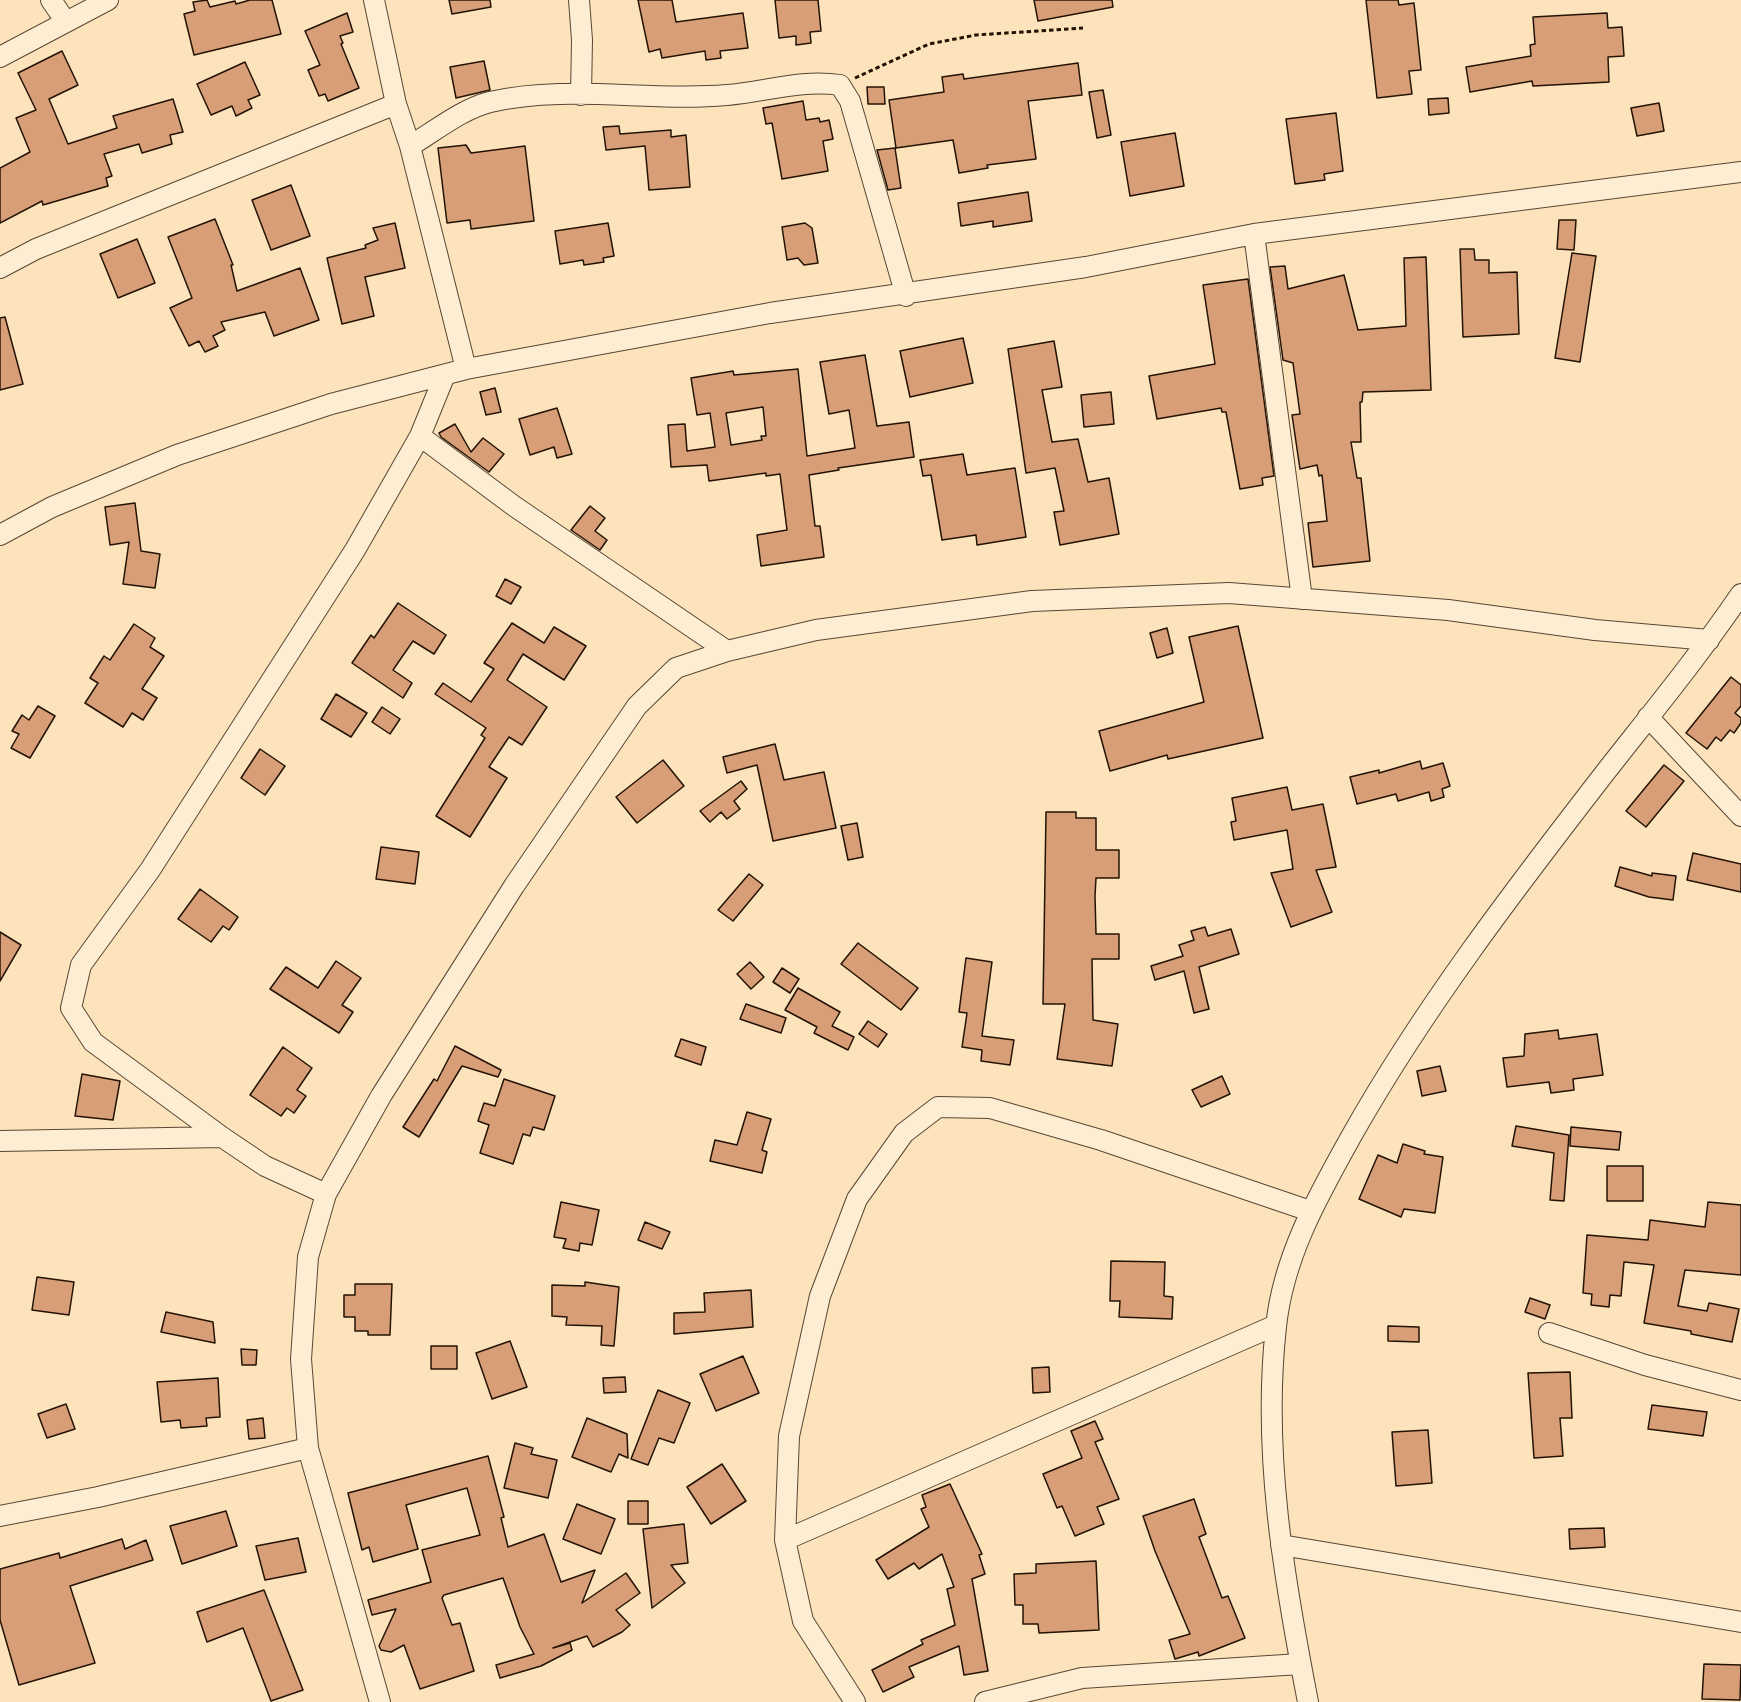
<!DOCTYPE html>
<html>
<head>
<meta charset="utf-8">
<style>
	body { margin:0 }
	canvas { display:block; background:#fce3bc }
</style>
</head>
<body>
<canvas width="1741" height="1702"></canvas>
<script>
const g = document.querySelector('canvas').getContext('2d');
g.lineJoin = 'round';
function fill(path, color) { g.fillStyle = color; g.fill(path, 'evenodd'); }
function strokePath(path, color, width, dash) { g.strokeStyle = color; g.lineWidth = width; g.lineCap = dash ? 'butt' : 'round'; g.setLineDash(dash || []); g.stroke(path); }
const building = new Path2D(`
	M207,0L210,7L235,1L236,4L250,0H272L281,34L194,55L184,14L195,11L193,2Z
	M449,0H490L491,7L452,14Z
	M638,0H672L676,22L743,13L748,48L720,51L721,58L706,60L705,51L662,58L660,49L649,52Z
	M775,0H818L821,31L810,32L811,43L796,45V36L779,38Z
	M1034,0H1112L1113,7L1038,21Z
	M1366,0H1398L1399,5L1414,3L1421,70L1409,71L1412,94L1377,98Z
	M347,13L353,32L340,36L343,43L341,44L359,88L328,101L325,94L319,96L308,70L320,65L305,31Z
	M1607,13L1608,28L1622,27L1624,56L1608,57L1609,82L1533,86L1532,81L1470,92L1466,67L1531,56L1530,45L1535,44L1533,17Z
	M62,51L78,85L49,99L68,144L117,128L113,116L173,99L183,132L170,135L172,144L142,153L139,144L104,154L112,176L106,178L108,186L43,205L42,201L0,223V168L30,152L16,118L36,110L18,73Z
	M484,61L490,90L456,98L450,67Z
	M245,62L260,95L248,100L252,108L236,116L232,106L211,115L197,84Z
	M1078,63L1082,95L1028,101L1036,159L987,165L988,168L959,173L953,140L896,148L889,100L944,92L942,77L963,74L964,79Z
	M867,87H884L885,104H868Z
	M1103,90L1111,135L1097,138L1089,92Z
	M1448,98L1449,113L1429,115L1428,99Z
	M803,101L806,120L819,118L820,122L829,120L833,139L823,141L828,171L782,179L772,123L766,124L763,108Z
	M1659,103L1664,131L1637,136L1631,108Z
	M1336,113L1343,171L1324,174L1325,180L1295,184L1286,119Z
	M619,126L620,134L671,130V137L686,135L690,187L649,190L645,146L606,150L603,127Z
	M1175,133L1184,186L1130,196L1121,142Z
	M466,145L471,153L525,146L534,221L471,229L470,220L447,223L438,148Z
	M895,148L901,188L888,190L877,150Z
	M291,185L310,236L271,250L252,200Z
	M1028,192L1032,221L993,227V221L961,226L958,203Z
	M215,219L233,265H231L237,291L300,268L319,320L274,336L265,312L221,322L225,330L213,336L218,346L205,352L199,341L189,346L170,308L192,298L168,237Z
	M1559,220H1576L1574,250L1557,249Z
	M395,223L405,268L365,277L374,316L342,324L327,258L366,248L365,245L378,240L373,228Z
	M608,223L614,256L603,258L604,262L584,265L583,260L560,264L555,231Z
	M805,223L812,228L818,263L804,265L798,258L787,260L782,227Z
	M137,239L155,283L118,298L100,254Z
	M1460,249H1474L1475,260H1489V273L1517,272L1519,334L1463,337Z
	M1572,253L1596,256L1580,362L1555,358Z
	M1426,257L1431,390L1363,392L1362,402H1360L1361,442H1351L1357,478H1361L1370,561L1313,567L1308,523L1327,521L1322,475L1319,476L1317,465L1300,469L1292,415L1300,414L1293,363L1283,360L1270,267L1285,266L1288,289L1344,275L1358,330L1406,326L1404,258Z
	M1248,279L1274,476L1262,478L1263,485L1240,489L1226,412H1222L1221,408L1157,419L1149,376L1215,364L1203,285Z
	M5,317L23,384L0,390V318Z
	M963,338L973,383L910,397L900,351Z
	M1054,341L1062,387L1042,390L1052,442L1078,439L1088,482L1109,478L1119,534L1060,545L1054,512L1064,511L1055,468L1026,473L1008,349Z
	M865,355L877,426L909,422L914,457L838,468L839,470L809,475L815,526H820L824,557L761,566L757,535L787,530L780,474L766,476V473L709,481L707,465L671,467L668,425L685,424L687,451L715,447L710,413L697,415L691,378L733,371L734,375L798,369L807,456L855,448L849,410L829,414L820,362ZM763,407L766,436H761L762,440L731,445L726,413Z
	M495,388L501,412L486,415L480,392Z
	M1111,392L1114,424L1084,427L1081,395Z
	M557,408L572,454L557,458L554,447L530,455L519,419Z
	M455,424L471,452L483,438L504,454L489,472L441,437L439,433Z
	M963,454L967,475L1015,468L1026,537L977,545L976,535L942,540L931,475L923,476L920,460Z
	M135,503L141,551L160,554L155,588L123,584L129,542L110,545L105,507Z
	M590,506L605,518L595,531L607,540L600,550L571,530Z
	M505,579L521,587L511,604L496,596Z
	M398,603L446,635L434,654L413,641L393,670L412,683L403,698L352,663L371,635L374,638Z
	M512,623L544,643L554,627L586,646L564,680L523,654L507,680L547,707L522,745L509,737L489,767L507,778L470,837L436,816L485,738L481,735L486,728L435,694L443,683L471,702L494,669L484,663Z
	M134,624L155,638L150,647L164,656L142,689L157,698L143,720L132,713L123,727L85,703L98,683L90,678L104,656L110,660Z
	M1238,626L1263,738L1168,759L1167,755L1110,771L1099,731L1204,702L1189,637Z
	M1167,628L1173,653L1157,658L1150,633Z
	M1731,677L1741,685V706L1735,713L1741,718V723L1734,733L1730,730L1721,741L1716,737L1707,749L1686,733Z
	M336,694L367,713L351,737L321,719Z
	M38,706L55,716L30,758L11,748L19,734L12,731L22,715L29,720Z
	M382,707L400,719L390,734L372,722Z
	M775,744L784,780L824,772L836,828L773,841L757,765L727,773L723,757Z
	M260,749L285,766L265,795L241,778Z
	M663,760L684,786L637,823L616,797Z
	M1420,761L1422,769L1443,763L1450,786L1442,789L1444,797L1431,801L1429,792L1398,801L1396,794L1357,804L1350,777L1379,770V773Z
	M1664,765L1684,781L1646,827L1626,811Z
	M741,781L747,789L734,801L740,809L727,819L721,812L710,822L700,811Z
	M1287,787L1292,810L1323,804L1336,867L1316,870L1332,912L1291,927L1271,873L1293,869L1287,830L1234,840L1231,822L1236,821L1232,798Z
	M1046,812H1076V818H1096V850H1119V878H1096L1095,896L1096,934H1119V959H1092L1093,1020L1118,1024L1112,1066L1057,1059L1065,1004H1043Z
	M857,823L863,857L848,860L841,826Z
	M381,847L419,852L415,884L376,879Z
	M1693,853L1741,864V892L1687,880Z
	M1620,867L1652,876V873L1676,876L1673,900L1649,897L1615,886Z
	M749,874L763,885L733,921L718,910Z
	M200,889L238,917L229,930L223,926L211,942L178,919Z
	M1205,927L1208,936L1231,929L1239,954L1199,967L1209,1009L1194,1013L1184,971L1155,980L1151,966L1183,956L1179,945L1194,940L1191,931Z
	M0,932L21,945L0,981Z
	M858,943L918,988L901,1010L841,964Z
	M966,958L992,962L982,1036L1014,1040L1010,1065L981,1061L982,1050L962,1047L967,1013L959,1012Z
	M336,961L361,978L342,1005L353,1012L339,1033L270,989L286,967L318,988Z
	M750,962L764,977L751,989L737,974Z
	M782,968L799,979L790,993L773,982Z
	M798,988L840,1012L832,1026L854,1037L848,1050L814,1033L817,1027L785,1010Z
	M746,1004L786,1018L781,1033L740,1019Z
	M868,1021L887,1034L878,1047L859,1034Z
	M1558,1030L1559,1039L1597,1034L1603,1075L1573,1079L1574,1090L1551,1093L1549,1082L1507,1087L1503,1058L1524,1056L1525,1034Z
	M681,1039L706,1047L701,1065L675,1056Z
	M455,1046L501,1070L498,1077L462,1066L419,1137L403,1127L434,1079L437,1081Z
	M283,1047L312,1068L297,1090L306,1096L294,1113L287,1108L281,1116L250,1095Z
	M1440,1066L1446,1091L1422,1096L1417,1071Z
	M82,1074L120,1081L113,1120L75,1116Z
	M1222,1076L1230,1094L1201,1107L1192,1090Z
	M504,1079L555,1096L544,1130L533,1127L530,1136L523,1134L513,1164L480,1153L489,1125L478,1121L484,1103L495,1106Z
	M747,1112L771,1119L762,1150L767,1152L762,1173L710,1161L715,1140L737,1145Z
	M1516,1126L1569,1135L1564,1201L1550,1200L1554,1153L1512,1146Z
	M1571,1127L1621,1132L1619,1150L1570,1146Z
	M1403,1144L1425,1151L1424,1154L1443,1157L1435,1213L1404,1209L1401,1217L1359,1199L1378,1155L1397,1163Z
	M1607,1166H1643V1201H1607Z
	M561,1202L599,1210L592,1245L580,1243L579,1251L563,1248L566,1239L554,1237Z
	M1708,1202L1741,1205V1275L1685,1270L1678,1306L1707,1311L1709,1303L1739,1309L1732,1342L1691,1334V1331L1644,1323L1654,1265L1624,1262L1621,1296L1610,1295L1609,1307L1591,1305L1592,1294L1583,1293L1587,1235L1648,1240L1650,1220L1705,1227Z
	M645,1222L670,1232L662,1249L638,1240Z
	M1111,1261L1165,1262L1164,1296L1173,1297L1172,1319L1119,1317L1120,1301H1110Z
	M37,1277L74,1282L69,1315L32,1310Z
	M585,1282L619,1287L614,1346L601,1345L602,1326L566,1325L567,1317L552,1316V1285L585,1286Z
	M355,1284H392L390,1335H368V1331H355V1317H344V1295H355Z
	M751,1290L753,1327L674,1334V1313L705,1312L704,1293Z
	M1530,1298L1550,1305L1545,1319L1525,1312Z
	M166,1312L213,1322L215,1343L161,1332Z
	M1388,1326L1419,1327V1342L1388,1341Z
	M510,1341L527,1387L492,1399L476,1353Z
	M431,1346H457V1369H431Z
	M241,1349L257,1350L256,1365H242Z
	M743,1356L759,1393L716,1411L700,1374Z
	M1049,1367L1050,1392L1033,1393L1032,1368Z
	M1570,1372L1572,1418H1560L1563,1456L1534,1458L1528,1373Z
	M625,1377L626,1392L604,1393L603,1378Z
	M218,1378L220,1417L206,1418L207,1426L181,1428L180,1420L161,1422L157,1382Z
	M658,1390L690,1403L674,1443L659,1438L648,1465L631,1459Z
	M66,1404L75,1429L47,1438L38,1414Z
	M1652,1405L1707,1412L1703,1436L1648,1429Z
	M263,1418L265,1438L249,1439L247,1420Z
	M587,1418L627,1434L628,1458L619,1454L611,1472L572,1457Z
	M1095,1421L1103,1439L1095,1442L1119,1499L1097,1507L1104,1524L1075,1536L1062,1506L1057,1508L1043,1474L1082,1458L1071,1431Z
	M1428,1430L1432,1483L1396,1486L1392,1432Z
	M515,1443L533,1448L531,1454L557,1460L548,1498L504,1488Z
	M488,1456L504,1517L501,1518L508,1547L544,1534L561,1582L595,1570L582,1603L626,1573L640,1593L616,1610L630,1625L622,1632L593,1647L587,1636L553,1648L570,1643L572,1650L541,1666L500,1678L496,1665L534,1654L520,1627L503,1578L444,1595L442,1598L452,1625L460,1623L474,1671L420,1689L404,1645L391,1652L381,1650L379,1646L396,1609L372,1615L368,1600L431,1582L422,1550L480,1535L467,1488L406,1505L418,1549L373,1562L369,1547L362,1550L348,1493Z
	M722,1464L746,1501L711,1524L687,1487Z
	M950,1484L982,1554L979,1555L985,1574L972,1579L988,1671L964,1675L959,1646L909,1667L914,1677L883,1692L872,1670L923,1644L921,1640L955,1625L947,1589L954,1587L942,1554L919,1569L914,1563L888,1579L876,1560L929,1527L921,1509L926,1507L922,1495Z
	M1194,1499L1206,1534L1199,1537L1222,1598L1228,1596L1245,1638L1199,1656L1198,1652L1175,1659L1169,1640L1190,1634L1155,1551L1143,1516Z
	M628,1501H648V1524H628Z
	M577,1504L615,1519L601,1554L563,1539Z
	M226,1511L237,1546L182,1564L170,1526Z
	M684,1524L688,1563L671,1565L685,1583L652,1608L643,1529Z
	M1604,1528L1605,1547L1570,1549L1569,1529Z
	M298,1538L306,1572L265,1580L256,1546Z
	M122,1539L125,1549L146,1540L153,1560L70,1586L95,1663L19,1685L0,1620V1569L59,1553L60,1558Z
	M1096,1561L1099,1630L1039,1633L1038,1624H1023V1605H1015L1014,1574L1036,1573V1564Z
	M264,1590L303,1690L271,1701L243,1628L207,1642L197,1612Z
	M1704,1664L1741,1665L1740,1700L1702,1699Z`);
fill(building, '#d89e77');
strokePath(building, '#231304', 1.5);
const minor = new Path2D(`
	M51,0L66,22
	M374,0L396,104L410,146L466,369
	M579,0L582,40L581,95
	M0,57L108,0
	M410,146C435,131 462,109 490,102C567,84 649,102 727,95C765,92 801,79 840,85L850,101L906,296
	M1254,234L1302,599
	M0,268L36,249L396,104
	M420,436L514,506L727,651
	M0,535L52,507L177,455L331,404L466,369L770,313L1086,267L1254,234L1741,172
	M1648,717L1741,816
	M0,1141L222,1137
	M326,1194L265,1166L222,1137L93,1042L71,1008L81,965L150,870L355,550L420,436L444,377
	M1549,1333L1645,1365L1741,1390
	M0,1516L98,1497L308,1448
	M785,1540L1276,1325
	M1281,1545L1741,1622
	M380,1702L308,1448L301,1359L308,1257L326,1194L381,1096L514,886L637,706L676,668L727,651L816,630L1032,601L1229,593L1448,610L1595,630L1709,640
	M855,1702L803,1621L785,1540L789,1436L820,1296L857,1199L904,1133L938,1107L990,1108L1101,1140L1310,1211
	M985,1702L1082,1678L1300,1664
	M1308,1702C1284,1579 1262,1452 1276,1327C1283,1257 1318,1196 1352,1135C1423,1009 1515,889 1604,774C1651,714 1698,657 1741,594`);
strokePath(minor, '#594732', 22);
strokePath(new Path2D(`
	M855,78L929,44L976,35L1083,28`), '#231304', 3, [4.5, 3]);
strokePath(minor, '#fdedd3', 20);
</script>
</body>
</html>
